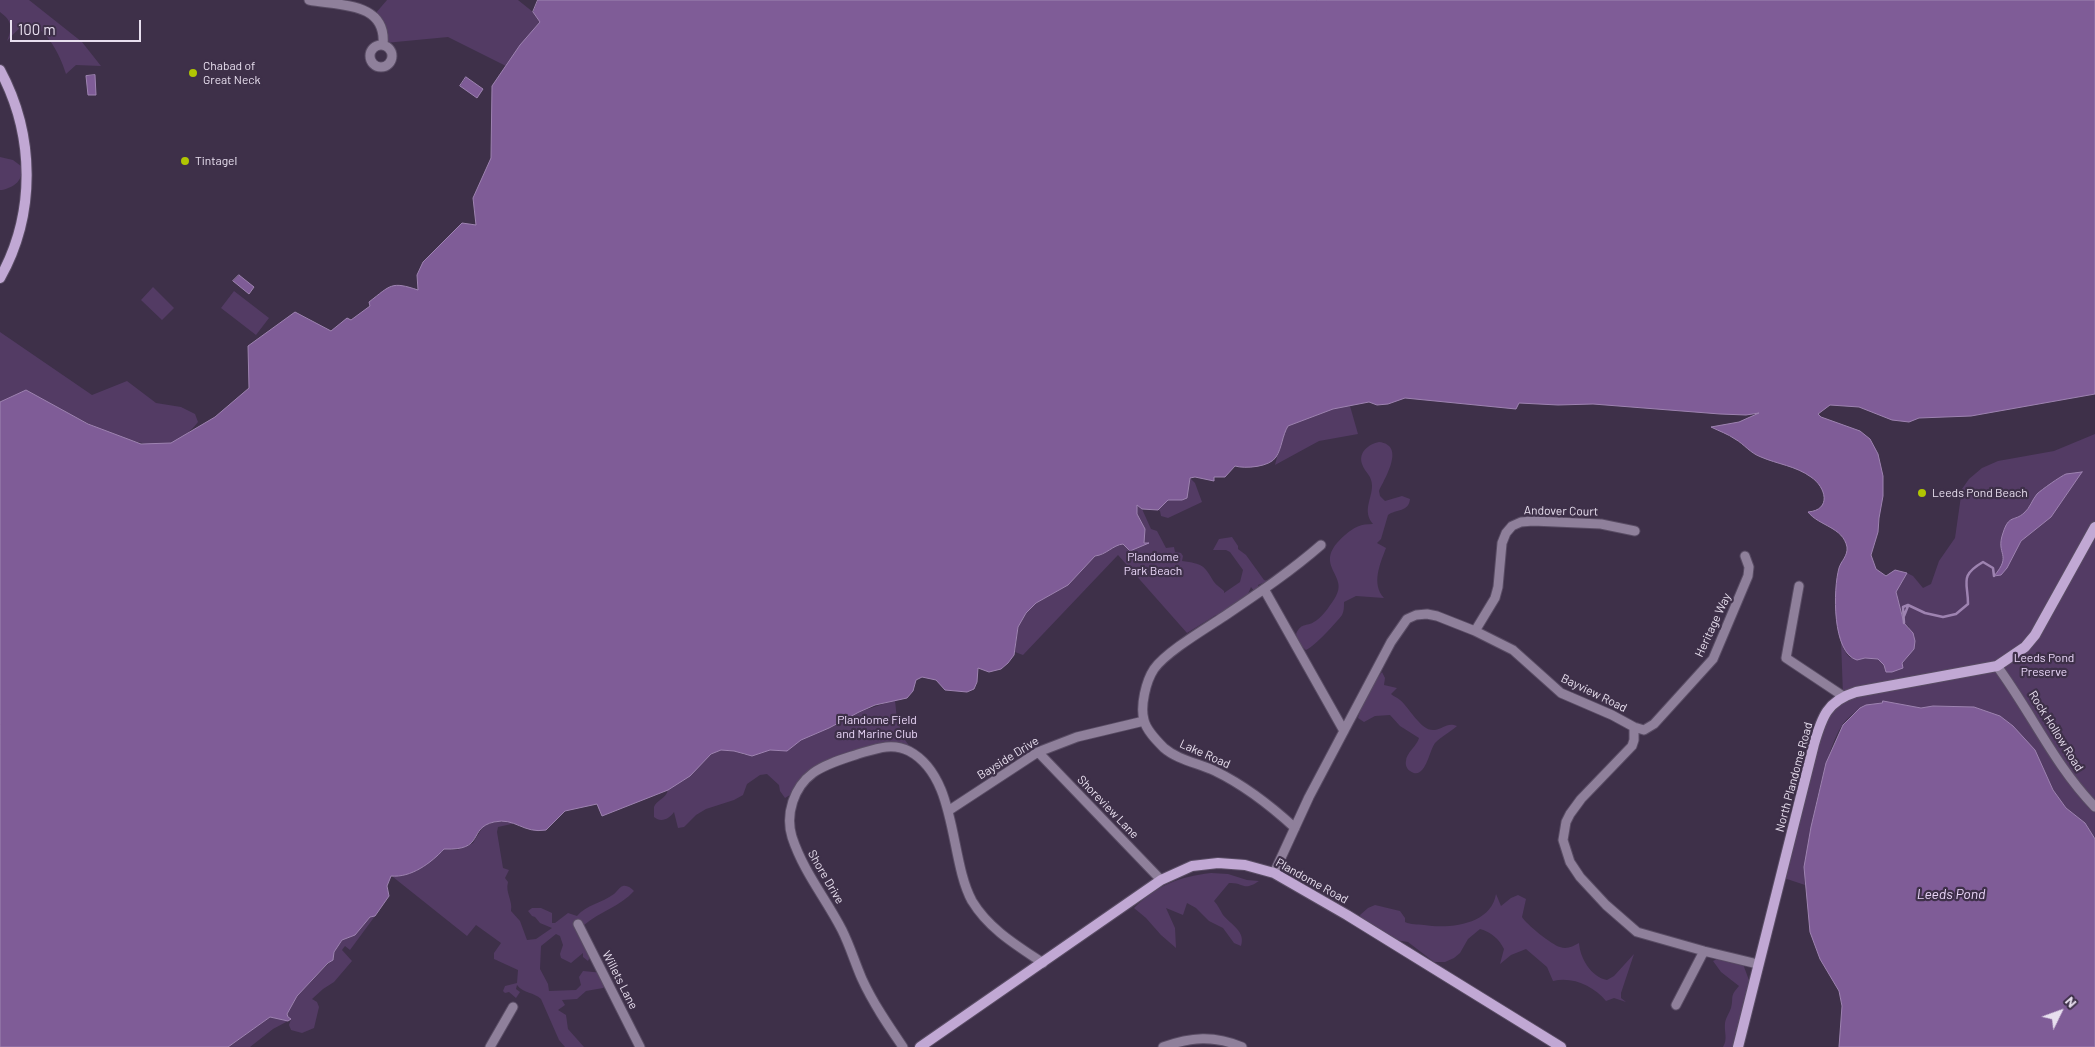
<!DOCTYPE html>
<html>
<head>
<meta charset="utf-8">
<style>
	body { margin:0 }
	#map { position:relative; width:2095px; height:1047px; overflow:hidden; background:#3e3049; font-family:Barlow,sans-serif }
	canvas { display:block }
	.north { position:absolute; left:2035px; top:987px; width:50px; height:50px; -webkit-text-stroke:4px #3e3049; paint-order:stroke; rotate:48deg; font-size:14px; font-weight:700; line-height:20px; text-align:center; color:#e8dfef }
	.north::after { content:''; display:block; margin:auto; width:18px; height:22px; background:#e8dfef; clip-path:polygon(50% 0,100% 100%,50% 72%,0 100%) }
	.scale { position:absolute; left:10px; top:20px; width:131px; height:22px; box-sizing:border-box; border:2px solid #e8dfef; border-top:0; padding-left:6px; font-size:15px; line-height:18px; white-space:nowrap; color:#e8dfef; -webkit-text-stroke:4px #3e3049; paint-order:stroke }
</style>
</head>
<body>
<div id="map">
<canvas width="2095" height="1047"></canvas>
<div class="north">N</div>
<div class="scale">100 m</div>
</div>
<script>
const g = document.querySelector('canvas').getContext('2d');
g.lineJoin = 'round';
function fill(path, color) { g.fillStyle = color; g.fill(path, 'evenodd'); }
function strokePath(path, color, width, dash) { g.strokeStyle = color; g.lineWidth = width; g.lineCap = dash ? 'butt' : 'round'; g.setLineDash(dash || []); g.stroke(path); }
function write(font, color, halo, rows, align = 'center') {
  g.font = font + ' Barlow,sans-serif'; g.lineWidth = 4.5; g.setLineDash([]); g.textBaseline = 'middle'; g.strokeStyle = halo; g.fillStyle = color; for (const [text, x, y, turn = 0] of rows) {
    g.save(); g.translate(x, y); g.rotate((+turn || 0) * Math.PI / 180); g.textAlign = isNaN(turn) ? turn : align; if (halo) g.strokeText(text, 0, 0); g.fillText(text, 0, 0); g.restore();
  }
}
fill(new Path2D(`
	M0,0H29L82,42L101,66L76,65L66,74C62,60 45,21 25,26C19,27 12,36 7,41C13,27 12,21 0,12Z
	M387,0H518L533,12L540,22L506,66L448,37L385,43L375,14Z
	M0,157L13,160L21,166C24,180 15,187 2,190H0Z
	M153,287L174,308L162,320L141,300Z
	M234,291L269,318L256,335L221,308Z
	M0,332L92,395L127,381L156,403L181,407L195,414L198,422C192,430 181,440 171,443C134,454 59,408 26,390L0,402Z
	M1350,406L1358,434L1319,441L1275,465L1282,436L1288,426L1333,409Z
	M2095,434V839L2085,823L2066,808L2053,790L2045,773L2013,726L2000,716L1974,707L1933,706L1921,708L1883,701L1882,703C1866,704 1853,711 1843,724C1824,750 1804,853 1805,885L1781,877L1821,720L1843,695L1841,641C1849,668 1857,655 1878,659L1884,665L1886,672L1906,659L1909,627L1904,623L1895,590L1907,573L1913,576L1923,588L1931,584L1939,561L1955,538L1962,489L1969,479L1982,468L1998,461L2054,451Z
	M1379,442C1406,445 1385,478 1379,491L1380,496L1385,501L1402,496L1410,499C1409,512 1396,509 1388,515L1381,539L1377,543L1386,548C1380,564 1371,584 1384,598L1356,596L1344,602C1344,607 1344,611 1342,615C1336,623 1315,646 1306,650L1299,644L1296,634C1302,621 1307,628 1317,620C1323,616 1332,603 1336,596C1349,574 1310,565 1345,535C1354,527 1361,524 1373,524C1362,511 1372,499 1372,486C1372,475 1365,473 1362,464C1358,452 1369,444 1379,442Z
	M1190,478L1195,483L1202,502L1168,518L1161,516L1160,511L1158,510L1167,500H1182L1188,491Z
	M1137,504L1142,509L1151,529L1157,531L1166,548L1174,547L1175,552L1181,553L1183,556L1182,561C1203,564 1204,565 1214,582C1216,585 1221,588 1224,591V593L1240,582L1243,570L1230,552L1226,550H1213L1219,539L1232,537L1238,546V549L1246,555L1264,580L1268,581L1258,585L1259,588L1255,592L1251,587L1248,594L1227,608L1219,616L1216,615L1187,633L1118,555L1023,655L1015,652L1018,627L1026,613L1036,603L1068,585L1095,556L1101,555L1119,544H1146L1142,540L1144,527L1137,514Z
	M1382,672L1385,678L1384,685L1397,688L1391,694C1394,697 1397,697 1400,700C1410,708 1421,732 1435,730C1443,729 1447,722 1457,726C1450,732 1442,736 1435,743C1429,751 1425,782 1410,771C1407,769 1405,765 1406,761C1406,753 1417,746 1419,738L1400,726L1390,715L1375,716L1364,722L1358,718L1365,695Z
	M895,700L897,720L905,740L916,755L891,746L813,772L794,798L790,795L785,798L780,791L779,785L767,774L760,775L747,784L743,795L734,800L706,809L696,815L684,827L678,828L674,812C669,819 661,823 654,817C654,814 654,810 654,807C656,800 666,799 668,790L711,754L721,750L734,751L745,755L770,750L787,751L800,740L829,728L859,712Z
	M504,820L516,823L498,827L497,832L503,868L509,870L505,878L508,882C505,893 513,900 511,911L520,921L527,940L536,939L552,928L540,923L535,917L532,916L528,911L532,908H541L552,913V923H555L568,913L577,916C586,905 602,903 614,894C617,892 619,887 623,886C627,885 631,888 634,891C621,906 599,912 584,925L590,957L588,961L583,957V953L571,963L561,958L560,954L563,945L560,936L556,934L541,946L540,969L548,984L549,991L576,990L581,985L579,977L583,971L603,973L608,984L603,988L586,991L577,999L562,1000L565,1005L558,1010L566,1015L568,1029L584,1047H565L559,1040L541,999C534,992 524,994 517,985L516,989L520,992L516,998L509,992L505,993L503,991L505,986L517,983L518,970L494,959V953L501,943L476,925L467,936L393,877C414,871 429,865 444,849L457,850L473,843L484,825Z
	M1211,873L1228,874L1247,880L1259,881C1243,892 1244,882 1229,883L1214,901C1218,905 1220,910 1223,915C1231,925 1246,931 1241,946L1234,943L1223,928L1209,921L1196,908L1187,903L1183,915L1166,908L1175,928L1176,948L1161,935L1146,918L1134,908C1158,885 1178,877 1211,873Z
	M1496,894L1501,906L1511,898L1518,895L1526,899L1522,917C1526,924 1552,945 1560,947C1567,950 1573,946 1579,943C1580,958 1591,977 1607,980L1614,976L1634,954L1621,993V998L1626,1002L1614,998L1606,1001C1594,986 1572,976 1553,981L1547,967L1526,949L1511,955L1500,964L1504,949C1499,939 1491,932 1480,929L1468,939L1460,953L1454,958L1445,962H1434L1408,942L1395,940L1361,919L1360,915L1368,908L1375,905L1400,911L1405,918V922C1411,925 1417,924 1424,925C1449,929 1491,925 1496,894Z
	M375,916L350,950L345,946L342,950L352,961L334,982L323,989L312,999L317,1002L319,1007L314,1028L302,1033L291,1030L289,1025L291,1019L287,1017V1014L297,996L334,958V952L342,940L355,935L370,917Z
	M1721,957L1743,964L1750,983L1736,1047H1723C1728,1039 1724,1032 1725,1023C1726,1017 1729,1014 1731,1008C1734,997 1729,997 1739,986L1721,972L1713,961Z
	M270,1017L288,1021L273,1029L250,1047H228Z`), '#533b64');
const water = new Path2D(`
	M538,0H2095V394L1971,416L1919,418L1909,422L1892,420L1859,407L1830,405L1818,414L1821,417L1860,431L1870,439L1878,454L1883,476V496L1879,518L1878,532L1871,555L1876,569L1886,576L1895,570L1907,573L1896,592L1904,623L1913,633L1915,641L1914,649L1902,663L1903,668L1892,672H1886L1884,665L1878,659L1865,658L1857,660C1832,653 1833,589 1839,568C1841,561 1848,556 1847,547C1843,527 1819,526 1808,512C1832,510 1826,487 1811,477C1796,466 1777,464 1761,457C1750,453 1744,444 1735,439C1728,434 1719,431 1711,427L1739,422L1759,413L1746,415L1720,414L1593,404L1558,405L1519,403L1516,409L1405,398L1388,404L1377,405L1369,402L1333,409L1288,426C1282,436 1282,448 1276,457C1270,467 1245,469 1235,466L1225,477H1214V481L1195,477L1190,478L1187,498L1182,500H1168L1158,510L1142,509L1137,505V514L1145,529L1144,543H1149L1130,551L1123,544C1113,545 1106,555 1095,556L1068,585L1036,603L1026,613L1018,627L1014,655L1008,663L1001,669L989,672L978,668L977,682L974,689L967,692L945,690L936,680L922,677L916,680L913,691L907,698L875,705L859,712L829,728L801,740L787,751L770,750L752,756L734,751L721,750L711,754L690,776L668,790L602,816L597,804L565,811L546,830C523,834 515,817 494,822C467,828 486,851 444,849C431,863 411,878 391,876L387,886L389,896L375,916L370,917L355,935L342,940L334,952L333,960L328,963L297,996L287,1014L288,1017L291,1019L288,1021L270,1017L228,1047H0V402L26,390L88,424L141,444L171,443L215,417L249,388L248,346L295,312L331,331L347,318L351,320L370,306L369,302C391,285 391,281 418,290L417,275L423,262L462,223L476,225L473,198L491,158L492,86L520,45L540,22L533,12Z
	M95,75L96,95H88L86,76Z
	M466,77L483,89L477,98L460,86Z
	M239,275L254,287L249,294L233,281Z
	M2082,472L2051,517L2021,541L2007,568L2001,575L1994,576C2013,554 1995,555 2003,533C2009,514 2014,522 2024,513C2030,508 2032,500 2037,494C2041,490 2061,476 2066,474C2071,473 2077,473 2082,472Z
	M1883,701L1921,708L1933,706L1974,707L2000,716L2013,726L2035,750L2053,790L2066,808L2085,823L2095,839V1047H1839L1842,1006L1839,991L1820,959L1810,932L1804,867L1811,827L1826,763L1843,725L1860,708L1866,705L1882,703Z`);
fill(water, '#7f5c97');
strokePath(water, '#9e83b1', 1);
strokePath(new Path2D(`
	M1904,616L1908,606
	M1904,623L1903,607L1908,605L1925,613L1943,617L1956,614L1968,604C1968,582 1959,576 1983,562L1993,568L1994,576`), '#9e83b1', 2.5);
const minor = new Path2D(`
	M309,0C338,6 387,1 383,45
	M370 56a11 11 0 1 1 22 0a11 11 0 1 1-22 0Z
	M1799,586L1786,658L1843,696
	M1264,589L1344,731
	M1475,631L1495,598L1498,587L1502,543L1506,533L1512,526L1521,522L1533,521L1601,524L1635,531
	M1997,666C2031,712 2055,766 2095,807
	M1634,727V740L1632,746L1581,799L1570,814L1566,822L1563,840L1570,862L1580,877L1606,905L1637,932L1704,951L1758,964
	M1038,752L1161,880
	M948,811L1038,752L1077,737L1144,721
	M1295,828C1270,805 1246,786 1215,771C1198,763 1178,760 1164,748C1157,741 1146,730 1144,720C1140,706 1146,681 1154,669C1166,652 1205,629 1223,617C1257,594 1290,572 1321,545
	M1274,873L1309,797L1391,642L1407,619L1416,615L1427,614L1437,616L1475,631L1513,650L1561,693L1612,715L1634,727L1644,730L1654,724L1713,659L1748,576L1749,567L1745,556
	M578,924L640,1047
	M1676,1005L1704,951
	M490,1047L513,1007
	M903,1047C888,1025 873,1003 862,979C855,963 850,946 842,930C825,897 804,873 792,837C785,814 794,787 813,773C825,764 843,759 858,754C875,749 892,742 909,751C958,777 949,859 972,901C989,929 1016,945 1043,963
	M1163,1047C1191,1037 1214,1035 1242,1047`);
const secondary = new Path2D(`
	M0,70C35,135 36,214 0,278
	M920,1047L1161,880L1192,866L1218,863L1245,865L1274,873L1347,915L1561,1047
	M1738,1047L1814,744C1822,717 1827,701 1856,692L1997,666L2025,647L2035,635L2095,527`);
strokePath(minor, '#594c64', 11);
strokePath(secondary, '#594c64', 12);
strokePath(minor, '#8f809b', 9);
strokePath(secondary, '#c1a8d4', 10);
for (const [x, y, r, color] of [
	[193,73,5,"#b0c502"],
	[185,161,5,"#b0c502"],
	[1922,493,5,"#b0c502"]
]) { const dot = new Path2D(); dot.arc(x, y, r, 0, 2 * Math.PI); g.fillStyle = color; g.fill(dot); strokePath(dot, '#3e3049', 2); }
write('12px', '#e8dfef', '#3e3049', [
	["Chabad of",203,66],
	["Great Neck",203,80],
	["Tintagel",195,161],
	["Leeds Pond Beach",1932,493]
], 'left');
write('12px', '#e8dfef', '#3e3049', [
	["Andover Court",1561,511,1],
	["Heritage Way",1713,625,-65],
	["Bayview Road",1594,693,26],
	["Rock Hollow Road",2056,731,58],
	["Lake Road",1205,754,24],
	["Bayside Drive",1008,758,-32],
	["North Plandome Road",1794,777,-75],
	["Shoreview Lane",1108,807,46],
	["Shore Drive",826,877,60],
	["Plandome Road",1312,881,29],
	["Willets Lane",620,980,63]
]);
write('12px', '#ebd8fa', '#3e3049', [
	["Plandome",1153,557],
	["Park Beach",1153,571],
	["Leeds Pond",2044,658],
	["Preserve",2044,672],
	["Plandome Field",877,720],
	["and Marine Club",877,734]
]);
write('italic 14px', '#e9d5f8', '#3e3049', [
	["Leeds Pond",1951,894]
]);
</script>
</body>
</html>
